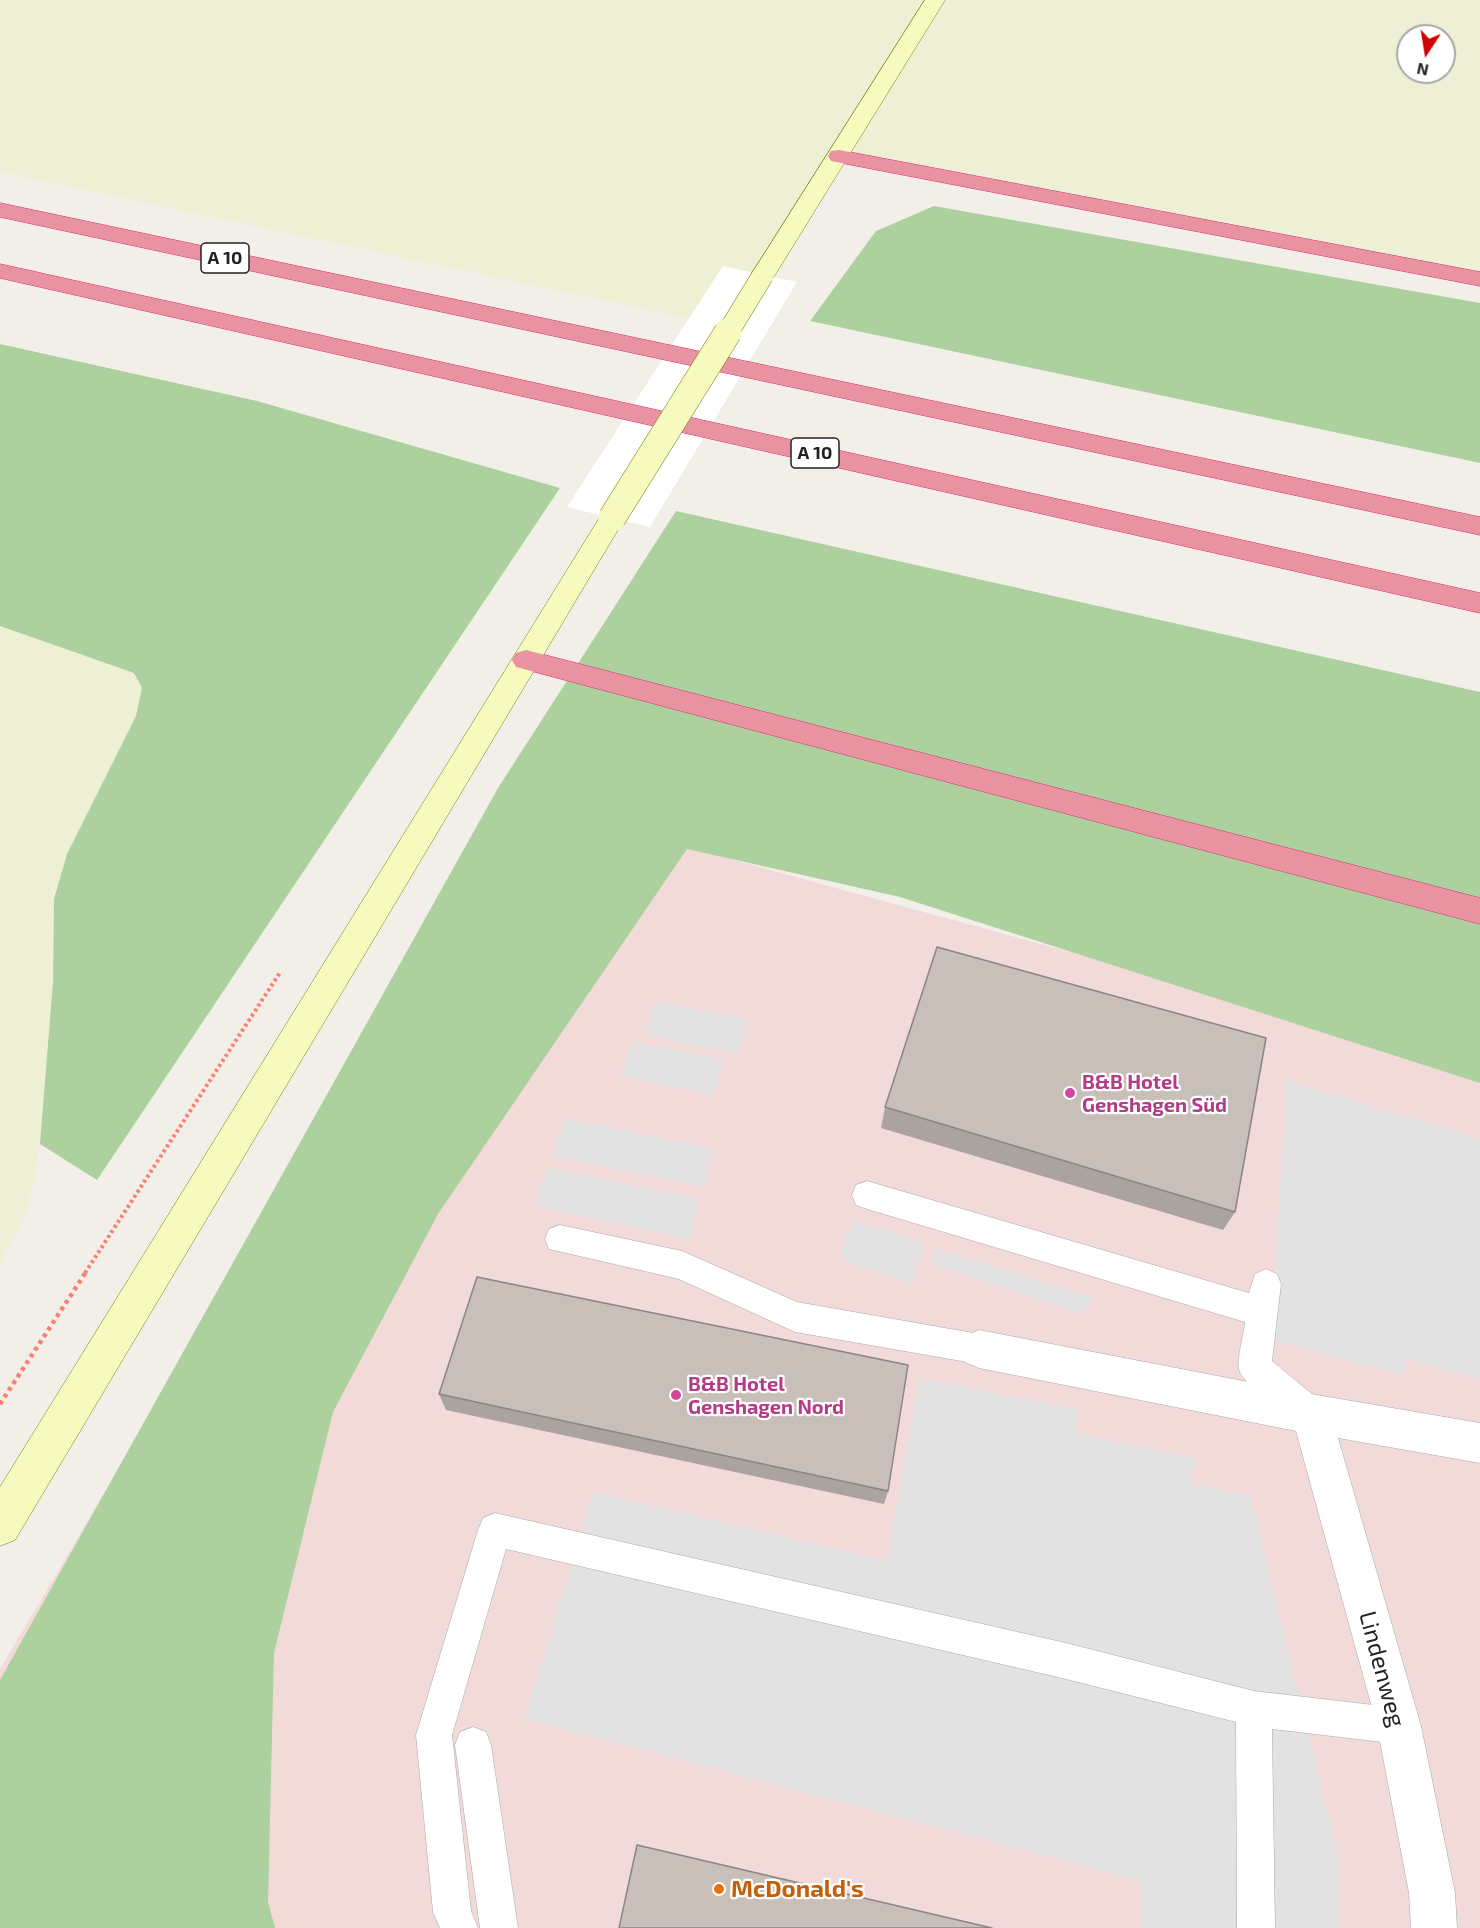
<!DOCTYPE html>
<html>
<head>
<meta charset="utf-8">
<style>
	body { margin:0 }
	#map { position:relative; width:1480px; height:1928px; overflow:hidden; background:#f2efe9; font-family:"Exo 2",sans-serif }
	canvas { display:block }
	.north { position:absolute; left:1396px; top:24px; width:60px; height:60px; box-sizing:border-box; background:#fff; border:2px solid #a7a7a7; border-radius:50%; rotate:192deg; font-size:16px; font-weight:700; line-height:24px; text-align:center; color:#222 }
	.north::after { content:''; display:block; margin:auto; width:21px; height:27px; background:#d40000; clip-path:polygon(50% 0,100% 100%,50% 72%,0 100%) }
</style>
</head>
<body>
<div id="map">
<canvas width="1480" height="1928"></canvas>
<div class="north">N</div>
</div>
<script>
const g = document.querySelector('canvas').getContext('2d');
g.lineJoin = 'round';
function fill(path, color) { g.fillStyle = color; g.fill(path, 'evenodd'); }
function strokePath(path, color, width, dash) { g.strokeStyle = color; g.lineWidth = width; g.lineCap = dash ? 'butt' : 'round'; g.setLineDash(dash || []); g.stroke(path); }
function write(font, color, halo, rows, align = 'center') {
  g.font = font + ' "Exo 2",sans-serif'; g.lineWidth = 4.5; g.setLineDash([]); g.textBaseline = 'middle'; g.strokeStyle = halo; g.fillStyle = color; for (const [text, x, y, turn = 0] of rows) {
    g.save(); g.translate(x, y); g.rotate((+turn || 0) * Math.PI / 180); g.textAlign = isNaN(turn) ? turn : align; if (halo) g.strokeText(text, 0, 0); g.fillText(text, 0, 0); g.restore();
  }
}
fill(new Path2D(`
	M514,800L1480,1064V1928H0V1669Z`), '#f2dad9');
fill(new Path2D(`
	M0,0H1480V279L839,156L763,275L704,322L0,172ZM1408,36H1444V72H1408Z
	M0,626L134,673L142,688L136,716L67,854L54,899L53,981L40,1144L28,1211L0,1264Z`), '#eef0d5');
fill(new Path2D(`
	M934,206L1480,303V463L810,321L876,231Z
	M0,344L257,401L560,488L97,1180L40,1144L53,981L54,899L67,854L136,716L142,688L134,673L0,626Z
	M676,511L1480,692V1083L900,897L687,849L438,1214L333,1412L274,1653L268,1902L275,1928H0V1680L498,788Z`), '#add19e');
fill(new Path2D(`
	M656,1002L747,1019L738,1053L646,1036Z
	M632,1042L724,1059L714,1095L621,1076Z
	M1286,1081L1480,1139V1380L1407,1358L1403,1375L1272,1340Z
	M565,1119L714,1149L704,1187L553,1156Z
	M548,1168L699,1199L689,1239L535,1206Z
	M853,1220L924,1243L912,1283L840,1259Z
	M936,1249L1096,1299L1080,1314L931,1264Z
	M919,1378L1078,1410L1077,1434L1196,1459L1191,1484L1250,1495L1338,1857V1928H1139L1142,1881L525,1719L594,1492L887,1561Z`), '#e2e2e2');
fill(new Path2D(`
	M723,266L797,282L650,527L567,507Z`), '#fff');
const lane = new Path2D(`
	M867,1181L1249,1293L1255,1274L1266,1269L1277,1274L1281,1284L1272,1361L1318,1399L1323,1410L1318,1421L1307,1426C1292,1420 1242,1385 1239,1369C1237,1355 1244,1335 1245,1322L867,1209L856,1205L852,1195L856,1185Z
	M560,1225L682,1251L797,1302L979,1334L990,1338L995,1349L990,1360L979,1364L795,1332L679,1279L549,1249L545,1239L549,1229Z
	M495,1513L1066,1643L1254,1691L1399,1708L1412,1713L1417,1726L1412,1739L1399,1744L1272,1729L1275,1928H1237L1236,1722L1066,1679L506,1549L452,1735L471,1911L478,1928H440L433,1912L416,1735L478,1530L483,1518Z
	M473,1727L486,1732L491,1745L518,1928H480L455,1745L460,1732Z`);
const street = new Path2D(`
	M979,1330L1311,1394L1480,1423V1463L1338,1438L1421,1726L1455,1893L1457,1928H1411L1409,1893L1377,1726L1296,1431L979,1368L965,1362L960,1349L965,1336Z`);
const secondary = new Path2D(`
	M925,0H945L775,275L771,280H755L751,275Z
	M612,509L621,512L625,518L15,1540L0,1546V1487L603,512Z`);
const highway = new Path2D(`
	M839,150L1480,272V286L831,161L828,156L831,151Z
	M0,203L1480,517V535L0,217Z
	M0,264L1480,593V613L0,278Z
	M526,650L1480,898V924L516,667L512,660L516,653Z`);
strokePath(lane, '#a9a9a9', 1);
strokePath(street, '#a9a9a9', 1);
strokePath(secondary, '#707d05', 1);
strokePath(highway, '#dc2a67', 1);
strokePath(new Path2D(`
	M85,1273L281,971`), '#fa8072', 4, [3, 3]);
strokePath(new Path2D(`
	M0,1404L86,1272`), '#fa8072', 4.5, [4, 4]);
fill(lane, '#fff');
fill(street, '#fff');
fill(secondary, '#f7fabf');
fill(highway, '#e892a2');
const secondaryBridgeFar1 = new Path2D(`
	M727,334L763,275`);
const secondaryBridge = new Path2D(`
	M612,518L728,332`);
strokePath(secondaryBridgeFar1, '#707d05', 22, []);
strokePath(secondaryBridge, '#707d05', 28, []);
strokePath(secondaryBridgeFar1, '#f7fabf', 21);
strokePath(secondaryBridge, '#f7fabf', 27);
fill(new Path2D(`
	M885,1107L1235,1212L1223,1230L881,1128Z
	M439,1394L888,1491L884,1504L446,1410Z`), '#aba49e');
const building = new Path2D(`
	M937,947L1266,1038L1235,1212L885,1107Z
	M477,1277L908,1365L888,1491L439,1394Z
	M637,1845L992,1928H619Z`);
fill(building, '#c7bfb8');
strokePath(building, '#8b8681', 1.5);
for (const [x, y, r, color] of [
	[1070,1093,6,"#d1479c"],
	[676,1395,6,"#d1479c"],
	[719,1889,6,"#e8710a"]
]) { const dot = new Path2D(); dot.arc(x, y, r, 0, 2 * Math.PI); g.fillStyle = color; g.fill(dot); strokePath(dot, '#fff', 2); }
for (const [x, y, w] of [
	[225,258,48],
	[815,453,48]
]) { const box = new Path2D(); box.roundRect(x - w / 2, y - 15, w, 30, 4.5); g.fillStyle = '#fff'; g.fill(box); strokePath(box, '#222', 1.5); }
write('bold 18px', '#222', null, [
	["A 10",225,258],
	["A 10",815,453]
]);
write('bold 20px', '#b23c85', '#fff', [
	["B&B Hotel",1082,1082],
	["Genshagen Süd",1082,1105],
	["B&B Hotel",688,1384],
	["Genshagen Nord",688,1407]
], 'left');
write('24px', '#222', '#fff', [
	["Lindenweg",1382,1669,75]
]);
write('bold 24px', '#c56008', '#fff', [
	["McDonald's",731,1889]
], 'left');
</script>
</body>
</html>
